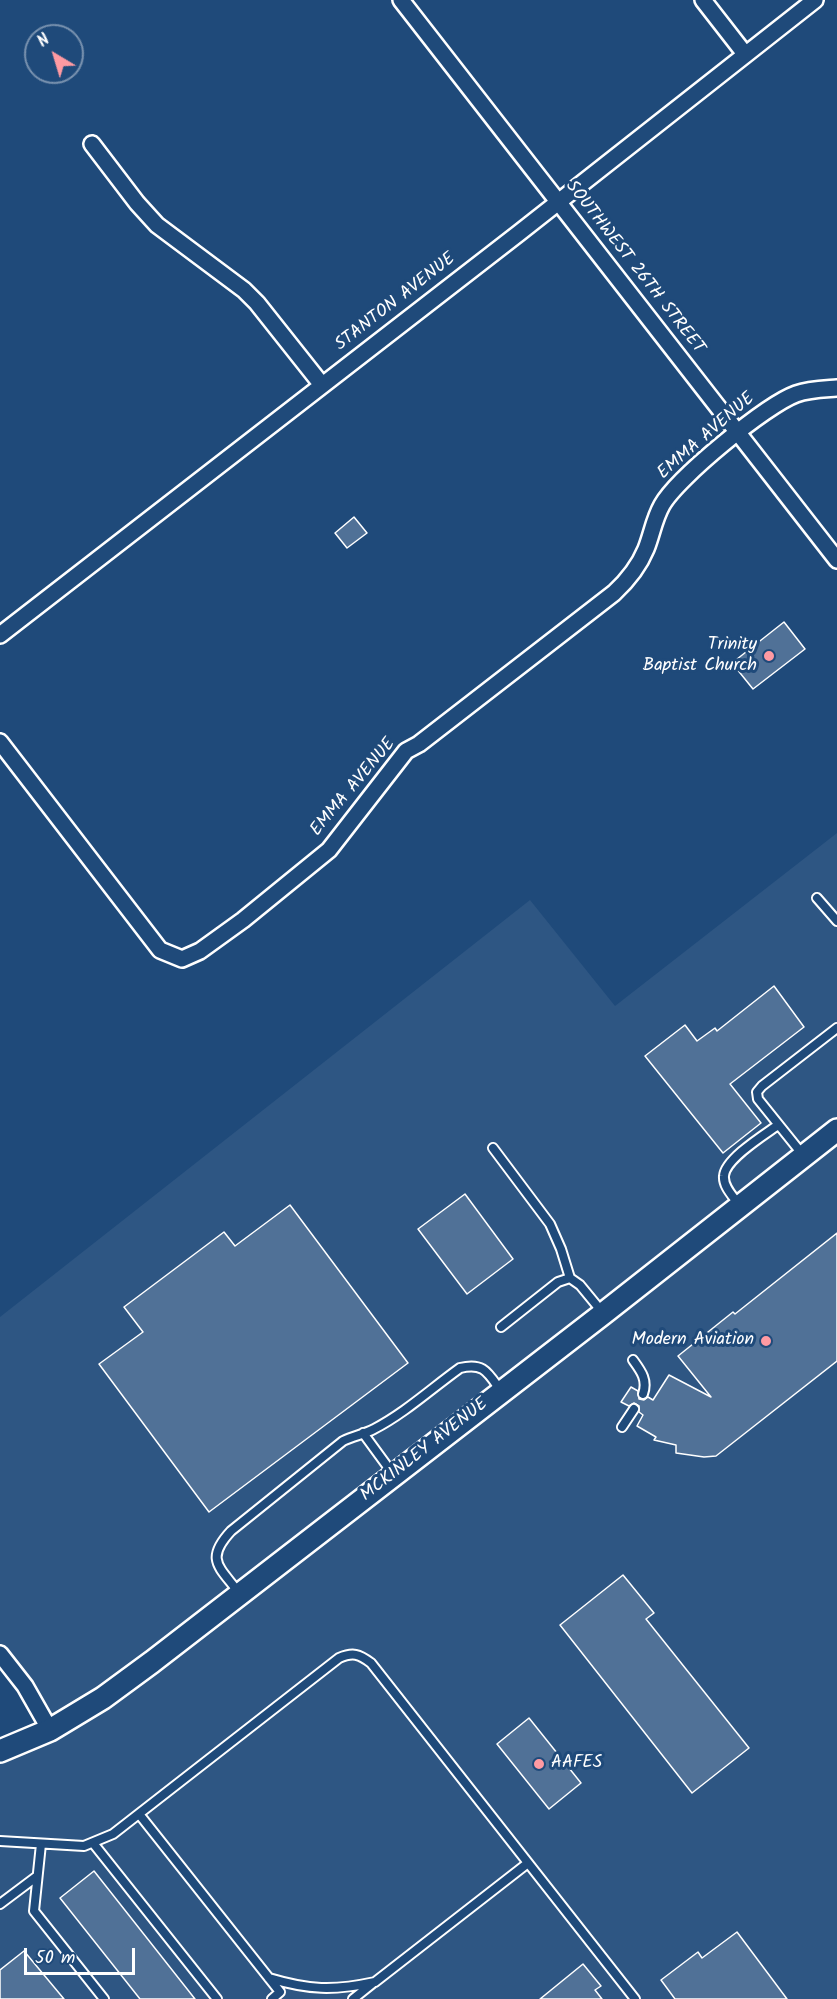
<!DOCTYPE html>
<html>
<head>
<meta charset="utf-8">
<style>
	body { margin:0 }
	#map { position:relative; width:837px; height:1999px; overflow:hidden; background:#1f4a7a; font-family:Kalam,sans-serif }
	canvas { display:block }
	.north { position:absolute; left:24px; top:24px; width:60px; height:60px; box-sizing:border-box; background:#1f4a7a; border:2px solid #7992af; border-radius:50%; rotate:322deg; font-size:16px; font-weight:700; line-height:24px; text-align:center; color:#fff }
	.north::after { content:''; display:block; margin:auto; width:21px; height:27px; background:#ff9aa2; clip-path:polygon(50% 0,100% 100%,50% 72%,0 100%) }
	.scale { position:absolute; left:24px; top:1948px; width:111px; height:27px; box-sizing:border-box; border:3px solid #fff; border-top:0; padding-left:8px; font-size:18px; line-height:21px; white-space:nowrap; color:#fff; -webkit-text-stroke:4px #1f4a7a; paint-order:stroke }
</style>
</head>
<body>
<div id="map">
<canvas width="837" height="1999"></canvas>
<div class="north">N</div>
<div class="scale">50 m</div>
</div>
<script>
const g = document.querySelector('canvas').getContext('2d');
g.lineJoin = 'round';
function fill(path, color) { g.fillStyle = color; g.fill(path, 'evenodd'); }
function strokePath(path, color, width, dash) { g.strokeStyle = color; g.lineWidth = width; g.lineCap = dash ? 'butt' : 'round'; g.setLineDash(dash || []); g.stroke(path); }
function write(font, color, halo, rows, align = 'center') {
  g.font = font + ' Kalam,sans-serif'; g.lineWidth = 6; g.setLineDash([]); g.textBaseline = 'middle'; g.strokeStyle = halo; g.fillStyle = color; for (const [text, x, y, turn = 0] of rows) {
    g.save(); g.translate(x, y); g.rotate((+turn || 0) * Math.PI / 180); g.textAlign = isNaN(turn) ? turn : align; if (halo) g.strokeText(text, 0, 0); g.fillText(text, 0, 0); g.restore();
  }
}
fill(new Path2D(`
	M837,833V1999H0V1751L50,1730L0,1654V1317L530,900L615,1006Z`), '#2e5683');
const building = new Path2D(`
	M354,517L367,533L347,548L335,533Z
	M784,622L805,649L753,689L732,663Z
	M774,986L804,1027L730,1084L761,1123L723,1153L645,1056L685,1025L697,1041L715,1028L717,1031Z
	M465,1194L513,1259L467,1294L418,1229Z
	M290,1205L408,1363L209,1512L99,1364L143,1332L124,1307L224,1232L235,1246Z
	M837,1233V1361L716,1456L704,1457L676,1453V1445L654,1440L656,1437L637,1426L643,1415L639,1412V1406L634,1403L629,1406L621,1402L631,1387L638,1391L639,1399L644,1400L648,1397L653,1400L669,1375L711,1397L678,1356L733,1312L735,1314Z
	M623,1575L654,1613L646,1619L749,1748L692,1793L560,1625Z
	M529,1718L581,1783L549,1809L497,1744Z
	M94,1871L195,1999H140L60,1898Z
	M737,1932L787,1999H675L661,1980L698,1952L702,1958Z
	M24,1951L64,1999H0V1970Z
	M583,1964L601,1986L595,1990L602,1999H540Z`);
fill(building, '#507197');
strokePath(building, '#fff', 1.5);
const lane = new Path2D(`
	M817,898L837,921
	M493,1148L550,1224L561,1249L570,1278
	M803,1155L758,1099L757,1092L762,1086L837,1028
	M739,1205C734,1197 723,1187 724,1176C725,1159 764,1135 778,1125
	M501,1327L558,1282L570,1278L580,1285L603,1313
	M633,1360C641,1371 648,1380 643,1394
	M622,1427L634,1409
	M363,1433L393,1474
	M239,1593C220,1567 204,1560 231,1531L343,1441C353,1436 365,1434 374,1429C405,1413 432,1388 460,1368C484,1362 488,1373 501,1391
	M139,1814L280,1992L272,1999
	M0,1841L84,1846L113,1834L339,1658C353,1652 359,1654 371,1663L635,1999
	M93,1843L217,1999
	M41,1844L34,1911L104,1999
	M0,1904L36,1877
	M269,1978C309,1990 333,1991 375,1982L528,1863
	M353,1999L373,1983`);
const street = new Path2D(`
	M401,0L837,560
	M703,0L745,54
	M92,144L137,203L157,225L244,290L257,303L322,385
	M0,635L519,233L815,0
	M0,742L160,950L182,959L200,951L243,920L329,850L406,751L419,744L614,593C628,580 639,566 646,549C652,534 654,519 662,505C677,478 766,405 796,394C809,389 823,389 837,388
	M0,1654L25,1686L50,1730`);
const secondary = new Path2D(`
	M0,1751L50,1730L103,1698L152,1662L604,1313L837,1130`);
strokePath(lane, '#fff', 12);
strokePath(street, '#fff', 20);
strokePath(secondary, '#fff', 26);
strokePath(lane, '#1f4a7a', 8);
strokePath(street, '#1f4a7a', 15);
strokePath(secondary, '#1f4a7a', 21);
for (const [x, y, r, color] of [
	[769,656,6,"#ff9aa2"],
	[766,1341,6,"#ff9aa2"],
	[539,1764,6,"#ff9aa2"]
]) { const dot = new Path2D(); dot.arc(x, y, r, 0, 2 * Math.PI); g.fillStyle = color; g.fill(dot); strokePath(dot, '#1f4a7a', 2); }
write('18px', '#fff', '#1f4a7a', [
	["SOUTHWEST 26TH STREET",634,268,52],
	["STANTON AVENUE",396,303,-38],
	["EMMA AVENUE",707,437,-41],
	["EMMA AVENUE",354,788,-50],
	["MCKINLEY AVENUE",425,1451,-38]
]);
write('18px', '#fff', '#1f4a7a', [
	["Trinity",757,646],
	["Baptist Church",757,667],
	["Modern Aviation",754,1341],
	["AAFES",551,1764,"left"]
], 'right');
</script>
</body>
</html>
